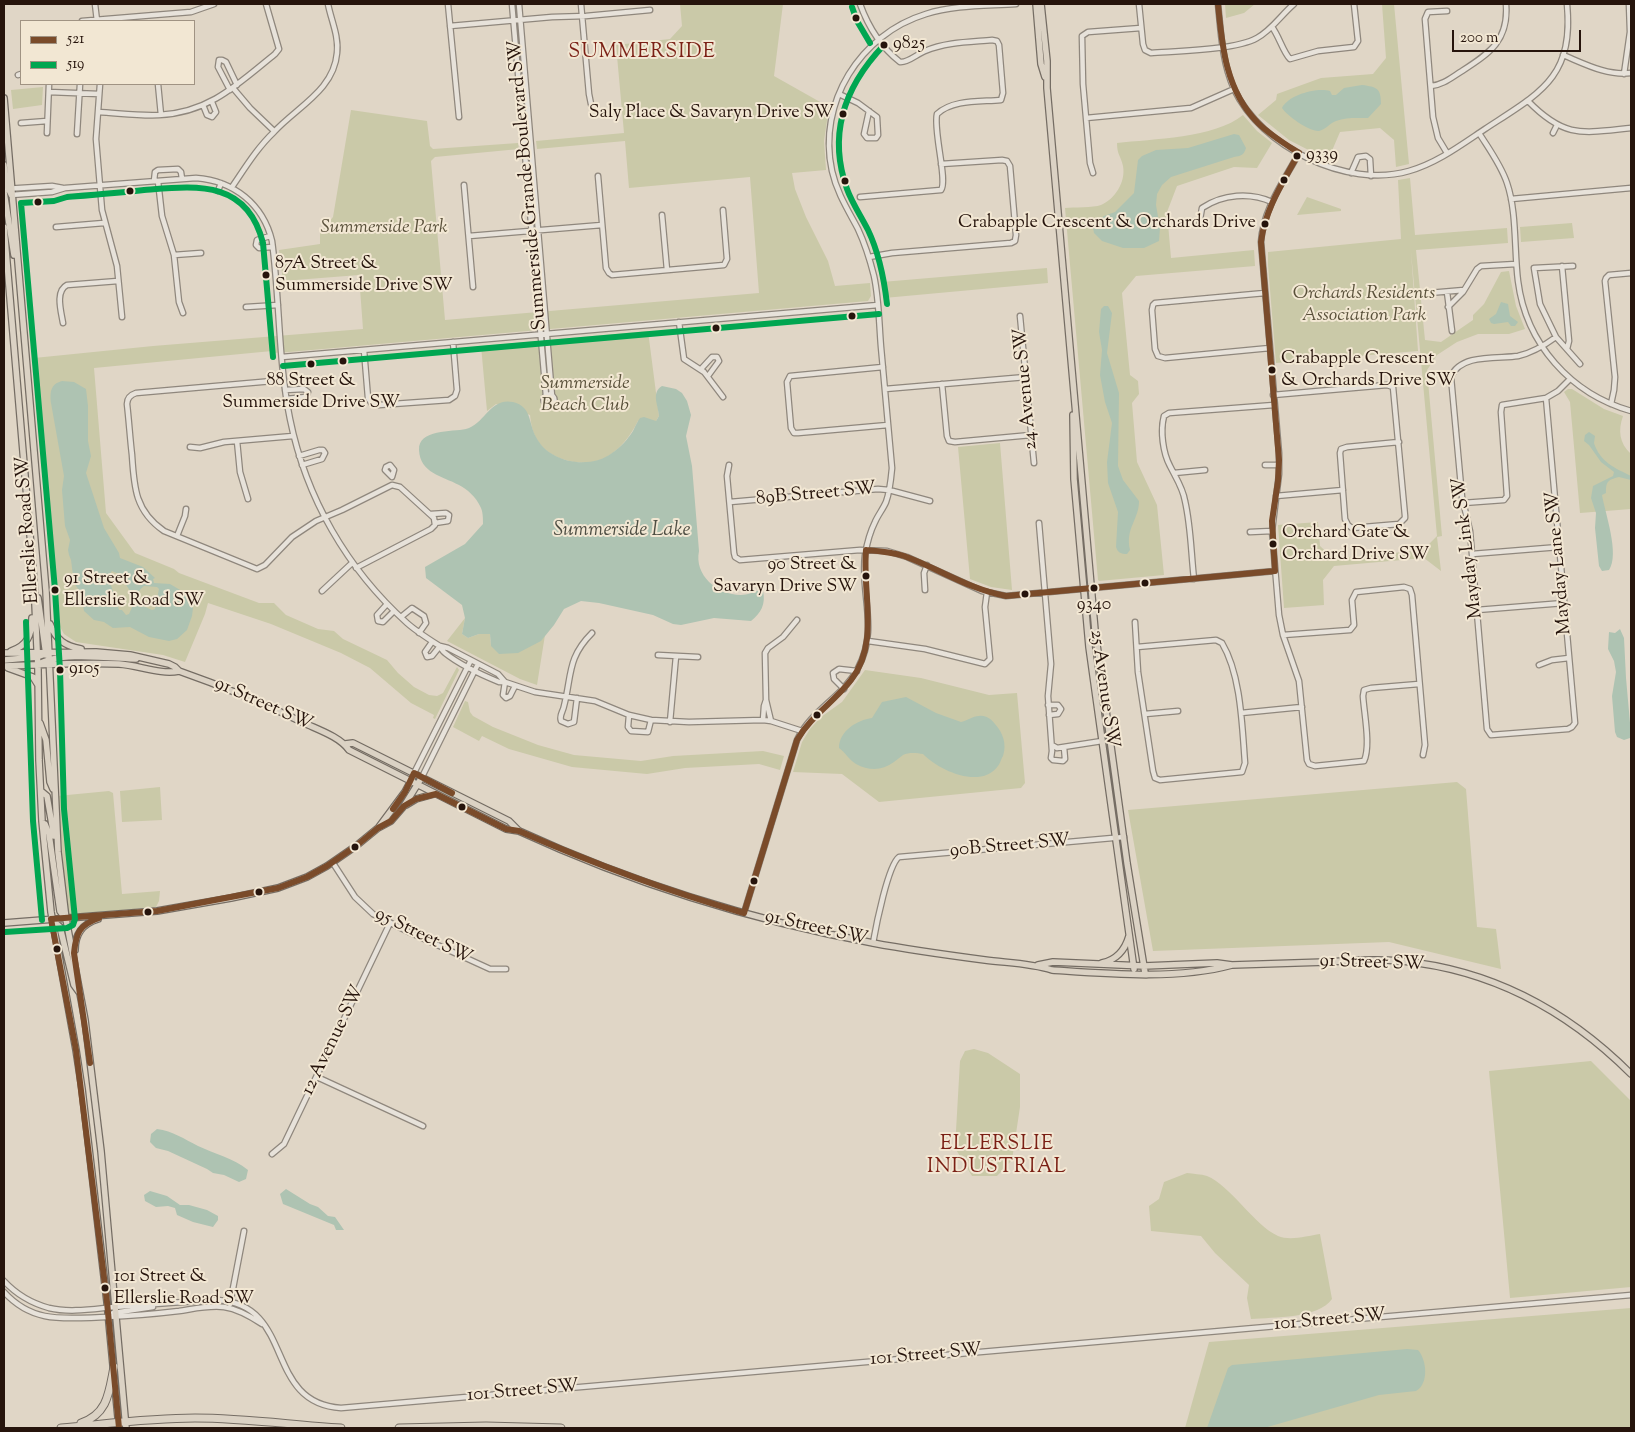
<!DOCTYPE html>
<html>
<head>
<meta charset="utf-8">
<style>
	body { margin:0 }
	#map { position:relative; width:1635px; height:1432px; overflow:hidden; background:#e0d6c6; font-family:"Sorts Mill Goudy",serif }
	canvas { display:block }
	.frame { position:absolute; inset:0; border:5px solid #26140c; pointer-events:none }
	.legend { position:absolute; left:20px; top:20px; width:175px; height:65px; box-sizing:border-box; background:#f2e7d3; border:1px solid #a09383; margin:0; padding:6px 9px; list-style:none; font-size:15px; color:#26140c }
	.legend li { display:flex; align-items:center; gap:10px; height:25px }
	.legend b { width:25px; border:1px solid #a09383 }
	.scale { position:absolute; left:1452px; top:30px; width:129px; height:22px; box-sizing:border-box; border:2px solid #26140c; border-top:0; padding-left:6px; font-size:15px; line-height:18px; white-space:nowrap; color:#26140c; -webkit-text-stroke:4px #f2e7d3; paint-order:stroke }
</style>
</head>
<body>
<div id="map">
<canvas width="1635" height="1432"></canvas>
<div class="frame"></div>
<ul class="legend">
<li><b style="height:6px;background:#7a4b2a"></b>521</li>
<li><b style="height:6px;background:#00a651"></b>519</li>
</ul>
<div class="scale">200 m</div>
</div>
<script>
const g = document.querySelector('canvas').getContext('2d');
g.lineJoin = 'round';
function fill(path, color) { g.fillStyle = color; g.fill(path, 'evenodd'); }
function strokePath(path, color, width, dash) { g.strokeStyle = color; g.lineWidth = width; g.lineCap = dash ? 'butt' : 'round'; g.setLineDash(dash || []); g.stroke(path); }
function write(font, color, halo, rows, align = 'center') {
  g.font = font + ' "Sorts Mill Goudy",serif'; g.lineWidth = 4; g.setLineDash([]); g.textBaseline = 'middle'; g.strokeStyle = halo; g.fillStyle = color; for (const [text, x, y, turn = 0] of rows) {
    g.save(); g.translate(x, y); g.rotate((+turn || 0) * Math.PI / 180); g.textAlign = isNaN(turn) ? turn : align; if (halo) g.strokeText(text, 0, 0); g.fillText(text, 0, 0); g.restore();
  }
}
fill(new Path2D(`
	M680,4H783L774,76L829,107L824,141L826,170L792,173L795,189L806,217L828,261L835,286L870,283L871,296L868,301L289,352L273,353L272,351L94,368L106,513L135,553L174,569L179,573L259,603H274L286,615L318,629L334,631L343,639L387,660L398,673L414,687L429,695L437,696L443,693L457,667L459,670L435,719L433,718L434,715L411,703L370,668L341,653L271,624L208,603L205,614L185,662L163,655L76,642L64,634L55,618L34,358L153,346L363,329L359,275L283,281L279,250L320,244V233L333,217L351,110L427,121L430,146L433,149L518,143L519,149L435,157L431,161L445,320L759,293L750,177L629,188L625,141L537,149L536,141L624,133L616,45L670,39L682,26Z
	M1225,4H1255L1244,13L1226,18Z
	M1382,4H1394L1409,164L1396,167L1394,140L1380,128L1340,132L1328,160L1289,140L1258,115L1276,100L1277,94L1321,78L1373,74L1386,58Z
	M43,87L42,105L13,109L11,90Z
	M1243,115L1257,131L1272,143L1257,168L1234,167L1177,186L1167,212L1171,258L1254,250L1255,266L1136,276L1122,293L1130,375L1138,381L1139,394L1132,403L1137,462L1157,505L1164,575L1099,581L1098,580L1065,208C1074,207 1093,208 1101,205C1115,199 1126,182 1123,166C1121,156 1117,155 1117,143C1152,139 1215,138 1243,115Z
	M1410,178L1415,235L1507,228L1508,243L1416,250L1425,340L1441,342L1473,320V315L1484,304L1501,272L1509,271L1516,306L1525,329L1509,334H1478L1457,342L1437,355L1427,370L1442,536L1437,537L1441,571L1424,558L1334,566L1323,580L1324,605L1284,608L1278,525L1318,522L1320,546L1334,559L1423,550L1437,536L1411,252L1418,351L1276,363L1268,265V252L1401,239L1398,180Z
	M1307,197L1341,209V211L1297,215Z
	M1572,223L1574,238L1521,242L1520,227Z
	M1047,268L1048,283L884,298L882,282Z
	M648,331L659,416L656,421H638C631,435 620,450 605,458C583,469 547,460 536,438C532,431 531,423 530,415L496,404L487,411L481,346Z
	M1568,389H1572L1604,409L1623,416C1618,430 1619,443 1631,454V509L1580,513L1570,402L1564,392Z
	M1000,443L1012,590L991,587L970,579L958,447Z
	M465,618L462,634L468,638L479,634H490L491,646L540,641L545,635L537,685L520,679L447,641Z
	M865,670L921,678L989,695L1017,693L1025,783L1021,788L879,802L842,774L793,772L802,742L810,729L821,717L842,702Z
	M465,701L468,702L470,712L473,716L493,727L538,745L574,755L641,761L673,756L763,751L784,756L780,770L759,764L685,768L647,774L572,767L509,749L482,736L479,741L453,727Z
	M1457,782L1466,789L1477,927L1496,929L1501,969L1389,942L1153,951L1128,810Z
	M160,787L162,820L122,822L120,791Z
	M109,791L113,793L122,894L160,891L159,901L156,907L68,915L57,796Z
	M974,1049L988,1053L1020,1074V1107L1012,1160L997,1176H972L955,1148L960,1061L965,1051Z
	M1591,1061L1631,1101V1287L1510,1298L1489,1071Z
	M1187,1173C1193,1174 1201,1174 1207,1176C1230,1185 1254,1225 1278,1236C1290,1241 1307,1236 1320,1234L1332,1299C1318,1319 1274,1317 1251,1319L1247,1298L1249,1285L1215,1253L1201,1236L1151,1231L1149,1206L1159,1199L1164,1182Z
	M1631,1308V1428H1185L1209,1342Z`), '#cac9a8');
fill(new Path2D(`
	M1362,85C1377,87 1381,88 1381,104L1368,118C1358,118 1346,117 1336,121C1330,123 1325,130 1319,131C1310,132 1287,116 1282,108C1288,95 1317,87 1330,91L1332,95H1336L1344,88Z
	M1234,134L1239,135L1246,148C1244,155 1241,156 1234,157L1171,177L1162,185L1157,194L1156,205L1160,228L1159,241L1144,248H1123L1102,241L1094,233L1093,228L1095,222L1104,216L1115,212L1134,193L1138,160L1142,156L1156,150L1188,148Z
	M1501,302L1508,304L1510,316L1518,322L1515,326H1511L1508,322L1494,324L1491,323L1489,319L1496,314Z
	M1104,306H1108L1112,313L1107,353L1119,393L1118,466L1123,480L1139,501C1139,520 1125,528 1130,550L1127,554C1121,554 1118,553 1116,547L1118,512L1108,483L1107,462L1112,423L1105,402L1100,375L1102,350L1099,332L1101,309Z
	M62,381L74,382L86,389L88,406V441L91,456L86,473L104,528L119,553L120,558L143,567L155,578L153,579L154,583L170,584L187,594L190,599L193,608L192,616L187,630L177,639L169,641L149,637L130,627L113,628L104,622L94,620L84,611L81,593L74,583L71,560L69,555L68,550L70,540L65,526L62,490L64,476L51,403C50,393 50,384 62,381ZM112,571L119,574L134,597V603L129,614L126,615L122,610H119L108,576ZM144,586L157,587L159,589L155,609L152,610L139,604C136,597 137,591 144,586Z
	M662,386L676,389L682,393L687,401L691,415L686,436L692,466L699,551C694,575 717,595 741,595C747,595 754,592 760,590L763,591C766,604 761,613 751,621L714,618L681,625L673,624L653,615L599,603L581,601L564,609L554,625L541,641L518,653L499,654L491,646L490,634H479L468,638L462,634L465,618L462,605L426,578L425,567L465,544L483,524C483,518 483,511 480,506C476,497 467,489 459,485C442,476 420,473 419,450C418,429 452,432 466,429C485,424 490,397 513,402C532,407 528,422 536,437C549,463 590,470 612,453C620,448 628,439 633,431C635,427 637,422 640,418L644,417L656,421L659,416C658,404 651,393 662,386Z
	M1589,432L1595,436L1594,443C1600,462 1615,468 1631,476V480L1619,477C1607,480 1606,482 1606,493L1602,495C1605,513 1620,554 1609,570L1602,571L1599,566L1595,528L1596,513L1591,498L1593,486L1613,476L1614,472L1601,462L1589,445L1584,441L1585,435Z
	M1620,629L1624,638L1626,678L1631,734L1630,738L1624,740L1617,737L1615,732L1612,696L1616,672L1614,661L1608,649L1609,632L1615,633Z
	M906,697L936,713L961,722C966,721 973,716 979,716C986,715 991,719 995,724C1003,733 1007,744 1003,756C1001,759 1000,764 998,766C981,790 938,770 923,754C917,753 909,752 903,755C900,757 897,760 894,762C882,771 869,771 856,764C849,760 846,753 839,748C839,731 857,720 872,718L882,702Z
	M157,1129C173,1131 184,1139 198,1146C215,1154 233,1158 248,1170L246,1179L239,1182L224,1175L213,1173L207,1169L168,1151L156,1148L150,1142L151,1134Z
	M286,1189L310,1204L318,1207L328,1216L335,1217L344,1230H336L334,1225L283,1204L280,1194Z
	M150,1191L167,1196L180,1205H189L207,1210L218,1216V1220L213,1227L193,1222L177,1215L175,1208L168,1206L156,1207L145,1201L144,1195Z
	M1407,1349L1418,1350C1427,1360 1429,1384 1416,1391L1379,1395L1264,1428H1207L1228,1368L1232,1365Z`), '#aec3b2');
const minor = new Path2D(`
	M95,4L97,21
	M448,4L459,117
	M512,4L546,396
	M519,4L552,396
	M581,4L589,94L591,104
	M1139,4L1143,44L1145,50L1151,53C1178,51 1236,50 1257,38C1272,30 1281,15 1294,4
	M1218,4C1221,33 1222,62 1234,89C1261,147 1347,189 1409,171C1437,163 1461,145 1485,129C1540,93 1574,78 1567,4
	M82,21L191,12L214,4
	M450,26L552,17L586,16L650,10
	M1272,27C1279,36 1283,52 1290,59L1318,51L1354,47L1358,41L1354,4
	M1563,55C1585,64 1607,76 1631,73
	M1624,74L1630,32L1629,4
	M18,75L21,74
	M100,84L96,139L102,210L117,266L122,317
	M158,84L161,115
	M1431,86C1443,85 1452,77 1462,71C1490,53 1509,40 1506,4
	M233,88L250,108L274,131
	M230,90L218,67L219,60H222L226,62L237,85
	M49,92L99,94
	M839,94L858,103L877,117L878,135L876,138H867L864,134L869,111
	M1528,101C1565,139 1583,133 1631,128
	M203,105L207,115L212,117L216,112L212,102
	M98,112C118,113 139,116 159,115C209,113 238,84 275,54L279,49L266,4
	M1086,118L1191,108L1234,89
	M21,123L47,121
	M47,133L49,84
	M1479,133C1489,149 1501,165 1507,183C1517,212 1514,250 1518,281C1526,344 1571,394 1631,411
	M1553,133L1557,125
	M77,134L80,84
	M1299,153C1284,181 1263,209 1261,242L1279,453V474L1272,531L1279,615L1283,635L1299,681L1307,760L1309,764L1315,766L1364,761C1371,746 1364,713 1363,696L1364,690L1371,688L1419,684
	M1447,153L1438,138L1433,117L1425,19L1428,12L1447,11
	M1093,173L1090,163L1083,84L1082,36L1088,32L1141,28
	M1351,173L1358,157L1366,156L1370,159L1371,176
	M598,176L606,268L609,273L612,275L724,265L727,259L723,210
	M154,181L155,172L158,170L178,169L181,172L182,179
	M158,181L162,216L174,255L179,302L183,313
	M464,185L473,287
	M232,187C245,168 257,148 274,132C297,107 334,90 337,53C339,36 331,20 328,4
	M4,189L52,186L63,188
	M218,191L221,183
	M11,195L52,192L65,188L196,178C234,181 263,204 272,241C280,300 278,361 290,419C306,498 347,569 407,623C416,631 427,638 438,645C441,647 442,651 445,653C460,665 482,675 499,682H505L535,692L595,701L629,715L651,720L689,722L763,720L771,721L802,731
	M860,197L941,190C948,181 933,131 937,114C953,99 981,102 1001,100L1003,93L999,45L997,41L992,40C970,42 946,42 925,51C917,54 908,63 900,62C882,48 868,26 860,4
	M1511,199L1631,188
	M662,215L667,270
	M1199,225L1202,208C1223,194 1250,192 1272,202
	M56,227L104,223
	M270,236L257,240L256,245L259,248L272,247
	M469,236L602,225
	M174,255L201,253
	M869,257L892,253L1011,243L1015,241L1016,235L1010,166L1007,161L1002,160L941,164
	M1562,266L1569,341L1567,349
	M1447,292L1452,331
	M1265,293L1155,303L1153,305L1152,310L1155,349L1158,356L1165,358L1270,348
	M1429,293L1464,290
	M246,307L278,305
	M1448,307L1463,292L1477,269L1481,266L1516,264
	M1020,316L1034,463
	M679,322L684,359L704,372L723,397
	M63,323C61,311 55,291 67,285L118,281
	M1556,337L1540,304L1534,268L1573,266
	M364,350L368,398L372,404L379,405L449,400L455,396L457,390L453,342
	M282,357L878,305
	M883,367L790,376L787,382L791,428L794,433H798L888,425
	M701,369L712,357H717L719,361L708,376
	M284,380L136,393C130,395 127,398 127,404C129,421 130,438 132,455C134,487 135,511 164,531L257,569L265,565L292,537L316,521L342,510L392,485L400,487L434,518L435,525L431,529L356,568
	M942,384L947,436L949,441L955,442L1031,435
	M885,389L1026,377
	M285,390L304,389L308,392L306,397L286,399
	M543.5 400a5.5 5.5 0 1 1 11 0a5.5 5.5 0 1 1-11 0Z
	M1273,395L1387,385L1393,387L1405,516V518L1399,524L1352,528L1348,525L1345,519L1340,453L1341,449L1347,447L1399,442
	M1546,398L1575,723L1572,727L1568,729L1491,735L1487,729L1470,531L1462,497L1451,377C1460,353 1500,359 1518,356C1532,353 1545,345 1556,337L1580,364
	M1611,404L1614,390L1615,377L1605,281L1606,278L1609,275L1631,273
	M237,441L240,472L248,499
	M190,447L200,448L224,442L293,436
	M299,456L319,450H323L325,453L322,459L302,465
	M390,465L394,470L392,477L385,470L386,467Z
	M729,465L727,476L734,553L735,557L740,560L860,550L887,551L907,557L982,591L1006,596L1275,571
	M1265,465H1279
	M1174,473L1205,470
	M1276,496L1343,490
	M730,502L878,489L889,490L930,501
	M1463,503L1504,500L1507,496L1501,412L1502,405L1546,398L1558,391L1570,379
	M431,514L446,513L449,515L448,521L435,523
	M1039,523L1051,664L1048,696L1052,751L1051,758L1053,760L1063,761L1065,759L1064,747
	M1250,532L1272,531
	M177,536L185,516L186,509
	M1472,554L1559,547
	M1194,579C1191,553 1191,527 1185,501C1183,488 1176,478 1170,466C1163,453 1160,431 1164,416L1169,413L1274,405
	M925,590L924,573L927,565
	M322,591L352,563
	M387,604L377,615L378,621L383,622L394,611
	M1477,610L1564,603
	M401,617L412,608L424,616L426,623L419,633
	M1135,622L1138,672L1153,771L1155,778L1160,780L1242,772L1245,763C1242,725 1241,675 1222,643L1216,640L1137,647
	M1283,635L1350,630L1354,625L1352,600L1356,592L1404,587L1410,589L1412,595L1425,745L1423,755
	M868,641L925,649L985,664L990,659L985,607L987,592
	M432,642L425,652L427,657L432,656L440,646
	M440,646L448,648L498,674L505,682
	M658,655L698,657
	M1539,665L1552,660L1569,658
	M505,682L503,695L506,698L510,696L515,686
	M844,689L834,679L833,673L839,669L857,671
	M577,698L574,722L568,724L561,721C559,715 563,712 564,706C572,675 567,658 592,633
	M1048,705H1058L1061,709L1058,714L1049,715
	M1241,713L1302,707
	M1145,714L1178,711
	M629,715L628,727L631,731L648,732L651,720
	M763,720L764,706L766,700
	M771,721L766,700L765,653L768,648L783,637L797,620
	M670,722L676,656
	M1052,745L1057,748L1102,741
	M414,773L471,660
	M422,777L478,664
	M333,863L355,897L373,914L409,932L490,969H506
	M744,913L797,740C811,710 843,697 858,668C879,629 860,594 865,555C867,543 870,532 875,522C878,515 883,509 886,502C890,491 891,479 892,468C888,428 885,387 881,347C879,323 879,299 874,276C870,260 865,244 858,229C848,210 837,193 832,171C817,103 860,34 926,14C954,5 986,6 1016,4
	M873,943C876,926 888,865 899,857L1124,837
	M317,1077L423,1126
	M272,1154L284,1144L390,923
	M4,1281C16,1294 31,1303 49,1308C70,1313 93,1309 114,1307C149,1304 183,1302 218,1300C296,1305 263,1403 341,1408L1631,1295
	M4,1292C34,1325 67,1318 107,1317C131,1316 154,1314 179,1311C193,1309 209,1305 224,1307C238,1309 250,1316 262,1324
	M230,1304L244,1231
	M113,1313L153,1307`);
const major = new Path2D(`
	M1036,4L1041,64L1045,77
	M1041,4L1047,61V88L1095,630L1127,863L1145,973
	M4,98L46,591L58,852L66,919L85,1020L101,1151L126,1428
	M4,165L6,184L11,194
	M4,192L14,255
	M4,227L34,582L38,670L39,760L42,821L51,912L76,1050L82,1089L107,1302L119,1428
	M1073,415L1074,479L1089,647L1134,969
	M38,598L46,655
	M50,624C56,640 65,646 81,649
	M11,651C27,646 32,635 32,618
	M4,653L96,652L130,655L169,664L175,667L179,671C222,686 263,703 304,723C319,730 340,737 349,750L506,829L519,831C632,883 751,920 873,943C910,950 947,955 985,960C1008,963 1030,963 1052,970C1110,974 1176,980 1232,965
	M4,660L37,657L48,653
	M38,665C57,651 111,658 136,659
	M4,666C42,665 80,662 119,664C138,665 160,675 179,671
	M8,668L33,677L38,685
	M40,723L46,740L50,782L53,789
	M345,744L353,743L509,821L519,831
	M41,791L47,796L54,836
	M406,805L416,799L434,794
	M45,824L49,834L60,911L66,919
	M379,827L405,792L412,779
	M51,919L60,927L74,985L79,992
	M4,923L157,911L231,898L278,888L307,877L327,866L356,846L378,828L391,821L404,806L422,777
	M75,950C75,934 82,924 98,919
	M1102,963C1116,960 1125,950 1129,936
	M1038,965L1053,962L1144,966L1217,963L1232,965C1263,964 1295,963 1326,962C1352,960 1377,959 1402,961C1493,970 1568,1011 1631,1074`);
const highway = new Path2D(`
	M81,1423C108,1414 109,1392 114,1367
	M61,1428C106,1424 150,1418 195,1418C244,1418 292,1425 341,1428
	M399,1428L486,1426L561,1428`);
strokePath(minor, '#8f877d', 7);
strokePath(major, '#756d64', 8);
strokePath(highway, '#756d64', 9);
strokePath(minor, '#e7e2da', 4.5);
strokePath(major, '#dbd2c4', 5.5);
strokePath(highway, '#dbd2c4', 7);
strokePath(new Path2D(`
	M1218,4C1222,47 1226,91 1258,123C1270,135 1285,144 1299,153
	M866,550C879,551 892,552 904,556C940,569 968,589 1006,596L1275,571
	M1275,571L1272,521L1278,481L1279,460L1261,242C1265,209 1283,182 1299,153
	M393,809L405,792L414,773L452,793
	M744,913L797,740C811,716 834,702 851,680C880,643 862,593 866,550
	M90,1063L74,953C76,933 79,925 99,918
	M119,1428L107,1302L76,1050L51,919L157,911L278,888L307,877L327,866L356,846L378,828L391,821L404,806L416,799L436,794L506,829L519,831C592,863 667,891 744,913`), '#7a4b2a', 6);
strokePath(new Path2D(`
	M852,7L857,21L870,43
	M884,45C845,86 827,133 847,189C852,203 861,216 868,230C879,253 884,278 887,304
	M283,366L879,314
	M26,622L33,821L42,920
	M5,932L67,928L73,925L75,919L64,809L60,670L55,590L21,203L54,201L67,197C92,195 118,193 144,190C196,186 247,179 263,243L273,357`), '#00a651', 6);
for (const [x, y, r, color] of [
	[856,18,4.5,"#26140c"],
	[884,45,4.5,"#26140c"],
	[843,114,4.5,"#26140c"],
	[1297,156,4.5,"#26140c"],
	[1284,180,4.5,"#26140c"],
	[845,181,4.5,"#26140c"],
	[130,191,4.5,"#26140c"],
	[38,202,4.5,"#26140c"],
	[1265,224,4.5,"#26140c"],
	[266,275,4.5,"#26140c"],
	[852,316,4.5,"#26140c"],
	[716,328,4.5,"#26140c"],
	[343,361,4.5,"#26140c"],
	[311,364,4.5,"#26140c"],
	[1272,370,4.5,"#26140c"],
	[1273,544,4.5,"#26140c"],
	[866,576,4.5,"#26140c"],
	[1145,583,4.5,"#26140c"],
	[1094,588,4.5,"#26140c"],
	[55,590,4.5,"#26140c"],
	[1025,594,4.5,"#26140c"],
	[60,670,4.5,"#26140c"],
	[817,715,4.5,"#26140c"],
	[462,807,4.5,"#26140c"],
	[355,847,4.5,"#26140c"],
	[754,881,4.5,"#26140c"],
	[259,892,4.5,"#26140c"],
	[148,912,4.5,"#26140c"],
	[57,949,4.5,"#26140c"],
	[105,1288,4.5,"#26140c"]
]) { const dot = new Path2D(); dot.arc(x, y, r, 0, 2 * Math.PI); g.fillStyle = color; g.fill(dot); strokePath(dot, '#f2e7d3', 2); }
write('18px', '#26140c', '#f2e7d3', [
	["9825",893,45],
	["Saly Place & Savaryn Drive SW",834,114,"right"],
	["9339",1306,156],
	["Crabapple Crescent & Orchards Drive",1256,224,"right"],
	["87A Street &",275,265],
	["Summerside Drive SW",275,287],
	["Crabapple Crescent",1281,360],
	["& Orchards Drive SW",1281,382],
	["88 Street &",311,382,"center"],
	["Summerside Drive SW",311,404,"center"],
	["Orchard Gate &",1282,534],
	["Orchard Drive SW",1282,556],
	["90 Street &",857,566,"right"],
	["Savaryn Drive SW",857,588,"right"],
	["91 Street &",64,580],
	["Ellerslie Road SW",64,602],
	["9340",1094,606,"center"],
	["9105",69,670],
	["101 Street &",114,1278],
	["Ellerslie Road SW",114,1300]
], 'left');
write('19px', '#26140c', '#f2e7d3', [
	["Summerside Grande Boulevard SW",529,185,-95],
	["24 Avenue SW",1027,389,-95],
	["89B Street SW",816,495,-5],
	["Ellerslie Road SW",29,530,-94],
	["Mayday Link SW",1469,548,-97],
	["Mayday Lane SW",1560,563,-95],
	["25 Avenue SW",1103,689,82],
	["91 Street SW",263,705,24],
	["90B Street SW",1010,847,-5],
	["91 Street SW",816,929,13],
	["95 Street SW",423,937,26],
	["91 Street SW",1372,964,2],
	["12 Avenue SW",334,1041,-64],
	["101 Street SW",1330,1321,-5],
	["101 Street SW",926,1356,-5],
	["101 Street SW",523,1392,-5]
]);
write('italic 19px', '#59503a', '#f2e7d3', [
	["Summerside Park",384,229],
	["Orchards Residents",1364,295],
	["Association Park",1364,317],
	["Summerside",585,385],
	["Beach Club",585,407]
]);
g.letterSpacing = '1px';
write('20px', '#7a1f14', '#f2e7d3', [
	["SUMMERSIDE",642,54],
	["ELLERSLIE",997,1146],
	["INDUSTRIAL",997,1169]
]);
g.letterSpacing = '0px';
write('italic 20px', '#4e4e43', '#f2e7d3', [
	["Summerside Lake",622,532]
]);
</script>
</body>
</html>
